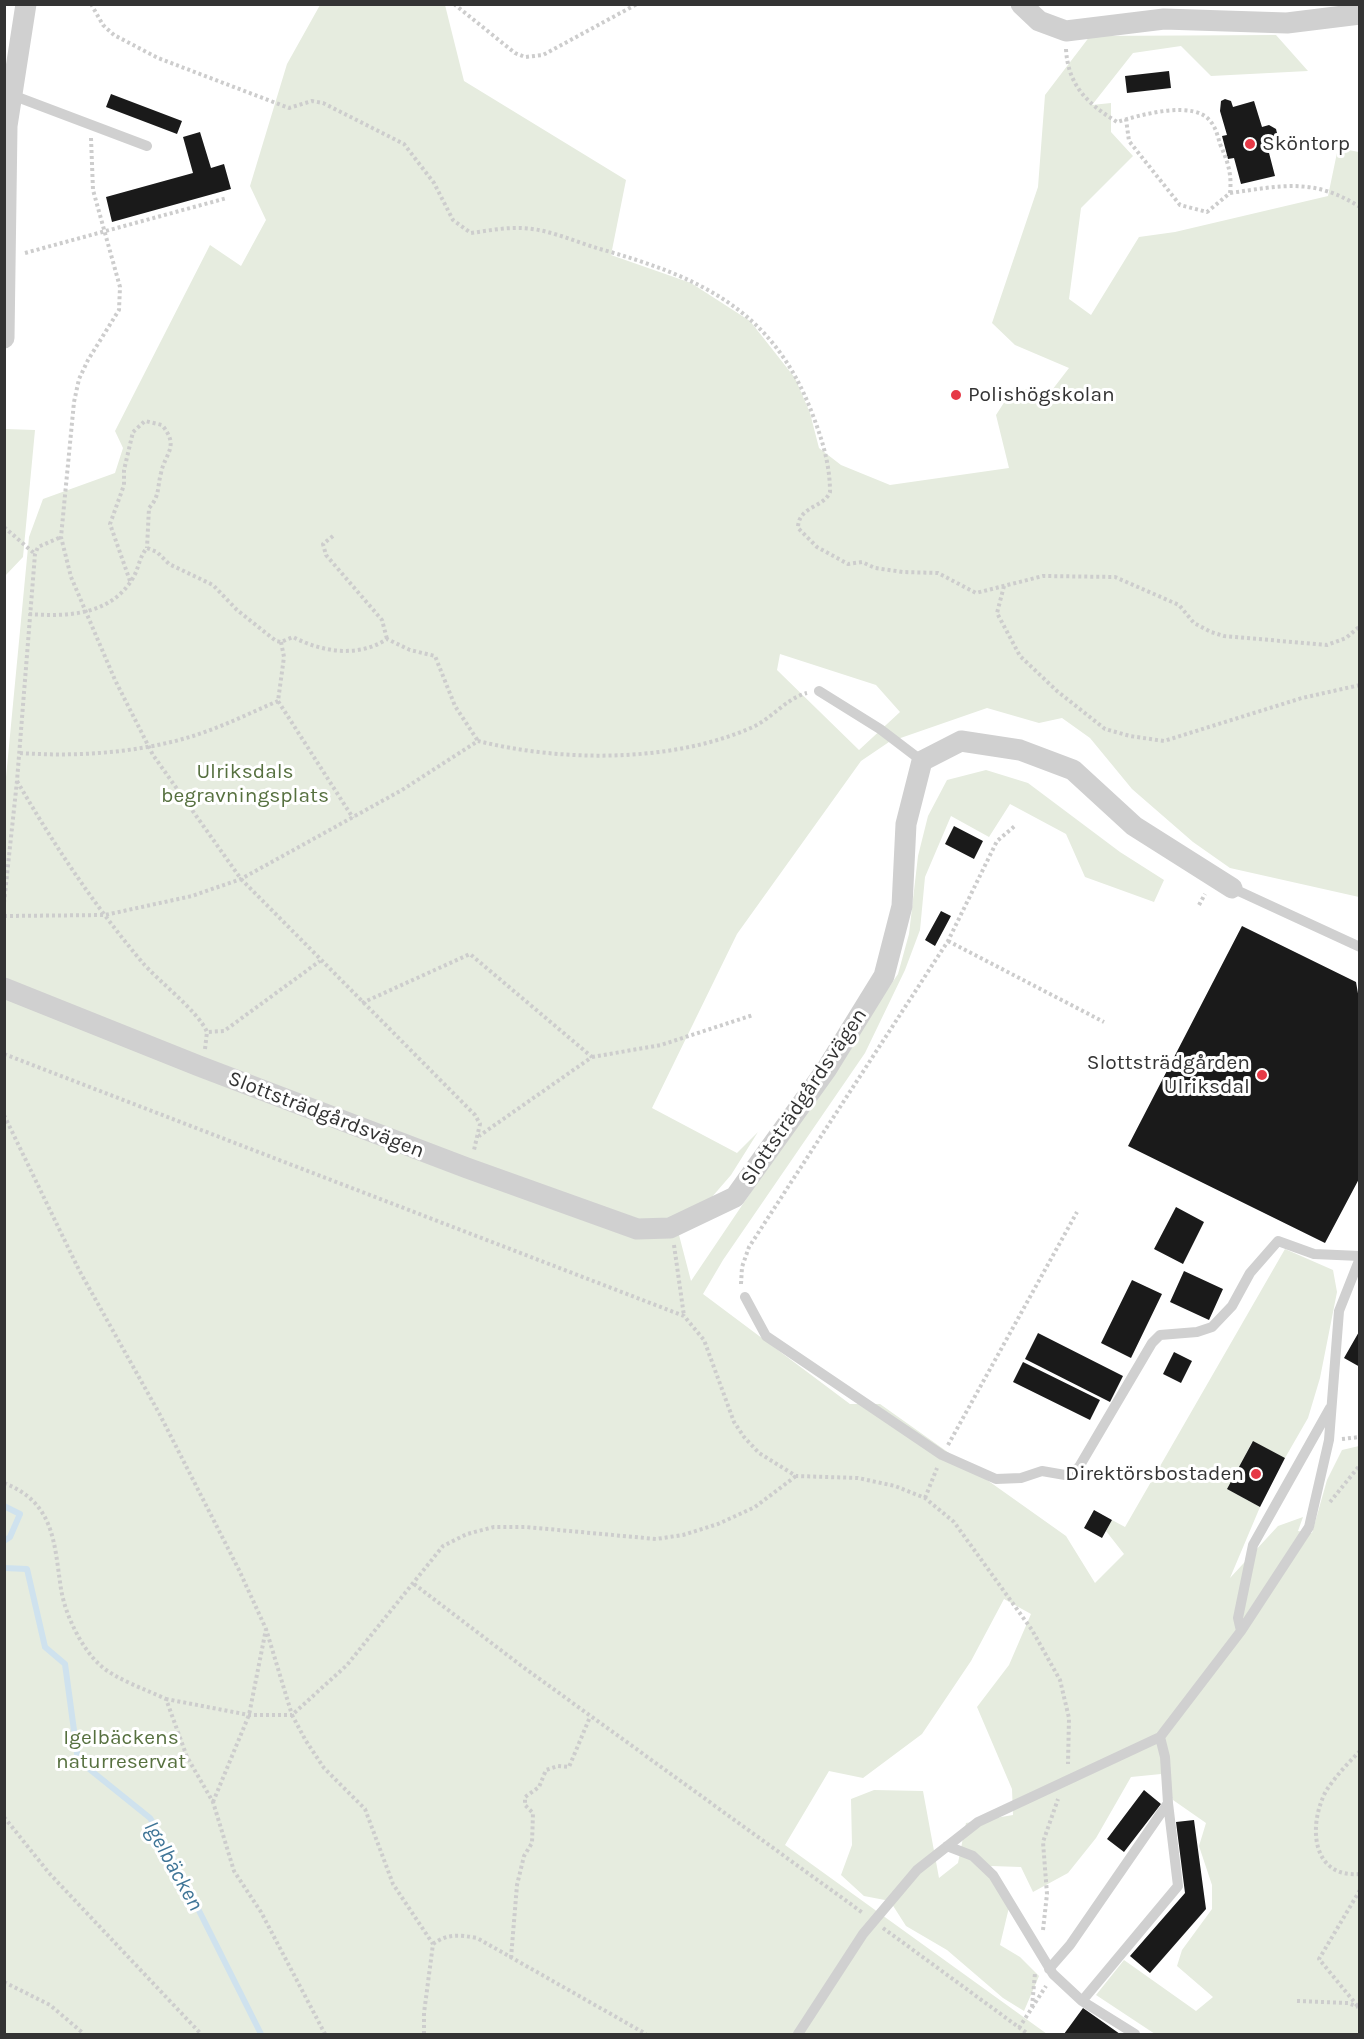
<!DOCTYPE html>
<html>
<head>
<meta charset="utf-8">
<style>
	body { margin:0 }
	#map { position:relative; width:1364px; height:2039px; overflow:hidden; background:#fff; font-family:Karla,sans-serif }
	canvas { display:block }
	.frame { position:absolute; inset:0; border:6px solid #333; pointer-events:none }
</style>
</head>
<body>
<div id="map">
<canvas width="1364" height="2039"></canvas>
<div class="frame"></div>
</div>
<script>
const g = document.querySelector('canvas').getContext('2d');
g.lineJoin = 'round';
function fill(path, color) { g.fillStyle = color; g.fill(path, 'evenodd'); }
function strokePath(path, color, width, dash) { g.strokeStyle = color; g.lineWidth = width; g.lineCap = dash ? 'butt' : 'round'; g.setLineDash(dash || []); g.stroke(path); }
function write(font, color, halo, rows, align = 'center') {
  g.font = font + ' Karla,sans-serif'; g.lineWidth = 6; g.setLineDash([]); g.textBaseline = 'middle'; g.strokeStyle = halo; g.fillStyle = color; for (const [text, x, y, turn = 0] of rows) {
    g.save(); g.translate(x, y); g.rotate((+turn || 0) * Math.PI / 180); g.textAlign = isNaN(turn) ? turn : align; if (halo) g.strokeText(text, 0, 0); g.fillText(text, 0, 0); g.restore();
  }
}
fill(new Path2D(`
	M320,5H445L464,81L626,180L611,255L691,283L750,321L795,378L810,413L819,448L841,465L890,485L1009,468L996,415L1014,387L1049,394L1069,368L1015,345L992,323L1038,187L1045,95L1090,36L1276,35L1308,71L1211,76L1181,46L1133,53L1092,105L1111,103V132L1133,156L1081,208L1069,299L1091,315L1139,237L1175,232L1328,196L1338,148L1359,152V897L1230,868L1193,842L1132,789L1090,738L1062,718L1039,723L987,708L889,742L861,761L737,934L652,1108L737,1153L758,1132L731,1175L679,1235L691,1281L898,974L909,934L918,856L928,816L947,780L986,770L1028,783L1120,852L1164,880L1154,902L1085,877L1066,834L1010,804L989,837L951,816L925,877L920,930L905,970L865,1053L723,1260L703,1294L850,1404H880L1066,1536L1095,1583L1124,1554L1106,1531L1112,1520L1125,1527L1285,1249L1333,1270L1337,1292L1320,1378L1308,1418L1285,1458L1252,1442L1228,1489L1260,1507L1230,1578L1278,1526L1303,1517L1298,1531L1312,1533L1327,1480L1342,1450L1359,1446V2034H1155L1096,1995L1124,1960L1196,2011L1213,1997L1177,1966L1182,1950L1212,1909V1885L1199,1846L1206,1823L1173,1800L1161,1774L1131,1777L1096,1838L1068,1873L1033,1892L1021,1867L991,1866L1011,1899L1000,1945L1020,1957L1039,1976L1024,2011L1003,1998L947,1950L906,1926L890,1901L864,1896L841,1875L852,1845L851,1799L874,1790L923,1791L939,1878L958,1863L966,1823L1013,1815L1012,1789L977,1707L1009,1665L1031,1614L1004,1599L971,1661L922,1734L863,1778L829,1771L785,1845L1047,2034H5L4,798L29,537L43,499L115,473L123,448L115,431L210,245L241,266L266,220L250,186L287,64ZM780,654L876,685L900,712L859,750L777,670Z
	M5,429L35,430L23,557L5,576Z`), '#e6ecdf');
strokePath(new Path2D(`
	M4,1506L20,1514L10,1537L4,1541
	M4,1568L27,1569L45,1647L65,1664L78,1760L150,1818L164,1841L261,2034`), '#cfe2ee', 6);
fill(new Path2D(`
	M1169,71L1171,88L1127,93L1125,76Z
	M111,94L182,121L177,134L106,107Z
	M1225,99L1231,101L1233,107L1254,101L1262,127L1269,125L1276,129L1279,141L1274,148L1268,149L1275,176L1241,184L1234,158L1228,159L1222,136L1227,135L1220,111L1221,101Z
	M200,132L211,168L224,164L231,189L112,222L106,197L193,173L183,137Z
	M954,826L983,841L974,859L945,844Z
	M941,911L951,916L935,946L925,940Z
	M1242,926L1356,982L1360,1005V1177L1325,1243L1128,1146Z
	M1176,1207L1204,1222L1183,1264L1154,1249Z
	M1184,1271L1223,1289L1209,1320L1170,1302Z
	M1132,1280L1162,1294L1131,1358L1101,1343Z
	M1360,1330V1367L1344,1358Z
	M1038,1333L1123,1376L1110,1402L1025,1359Z
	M1174,1352L1192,1361L1181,1383L1163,1374Z
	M1023,1362L1100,1400L1090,1420L1013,1382Z
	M1253,1441L1285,1458L1260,1507L1227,1489Z
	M1094,1510L1112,1520L1102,1538L1084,1528Z
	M1144,1790L1161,1804L1124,1852L1107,1839Z
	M1194,1820L1206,1909L1150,1973L1130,1956L1185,1893L1176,1822Z
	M1083,2008L1120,2034H1064Z`), '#1a1a1a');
strokePath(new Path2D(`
	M91,4L103,25L114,35L158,58L289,108L312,101L323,103L404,144L434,183L453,220L471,233C486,231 501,228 516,228C544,227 573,241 600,249C700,277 773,310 812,413C822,439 830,464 830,492C824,508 798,506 798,528L817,547L848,564L862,562L875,568L903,572L938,573L976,593L1043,576L1115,577L1179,605L1194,623L1211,632L1224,636L1327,645L1346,638L1360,626
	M454,4L515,53L525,57L543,55L637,4
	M1066,49C1068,86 1088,104 1117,122C1140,115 1195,99 1211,122C1216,128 1218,137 1220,144C1228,162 1232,174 1230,193L1207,212L1180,205L1129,141L1126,119
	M91,138L93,190L120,287L119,310L88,360L79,379L74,402L61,537L71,577L115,680L153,755L241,879L475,1115L480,1124L474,1150
	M1230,193C1281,186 1313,177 1360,207
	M25,253L227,198
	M4,527L35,554
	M333,536L323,544L326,555L382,620L387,639
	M130,581L110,524L124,485V470L133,432L145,421L162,425C180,447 165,453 161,473C157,488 160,496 149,508L147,548
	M1004,586L997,613L1020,656L1057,691L1105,729L1130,736L1164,741L1302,698L1360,685
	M29,614C68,617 111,615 133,578C139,568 139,557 147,548L157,552L169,564L213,585L237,610L276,641L281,642L293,637C322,652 358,658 387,639L410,650L435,656L455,706L478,741
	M281,642L284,657L278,701L353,818
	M20,753C76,757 138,753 193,736C222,727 250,713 278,701
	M17,781C54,845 94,905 142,962C158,981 198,1011 207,1032L224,1031L320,961
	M4,903L17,781L35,554L38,547L61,537
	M1199,905L1205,894
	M4,916L105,915L192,896L241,879L402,790L478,741C562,762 672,763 753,727C772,718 787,698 807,693
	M948,941L1104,1022
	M362,1003L470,954L592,1057L479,1136
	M205,1049L207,1032
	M4,1054L684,1316L704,1340L734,1422L744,1437L759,1453L796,1476L858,1478L895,1486L925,1498L954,1522L1032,1630L1060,1680L1069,1718L1068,1764
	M592,1057L661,1045L753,1015
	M4,1115L79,1270L159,1413L239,1570L266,1629L292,1715H249L166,1699
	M674,1245L684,1316
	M741,1284L742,1267L749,1247L948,941L997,841L1016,825
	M1342,1439L1360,1437
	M948,1445L1077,1212
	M4,1483C55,1503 54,1543 61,1589C65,1614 81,1648 100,1665C115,1679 147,1690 166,1699L187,1757L213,1802L234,1871L261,1912L325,2034
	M925,1498L937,1468
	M1330,1502L1360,1465
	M414,1584L523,1667L863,1913
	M1360,1751C1348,1763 1335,1777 1326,1791C1308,1825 1311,1878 1360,1874
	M213,1802L249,1715L266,1629
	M4,1817L49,1873L201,2034
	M1360,1890L1319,1959L1360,2009
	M883,1928L1028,2034
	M1043,1930L1047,1894L1043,1842L1058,1799
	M433,1944C448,1933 460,1935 477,1938L646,2034
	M511,1958L517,1885L524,1856L532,1843L533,1813L525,1805V1797L539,1787L546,1770L558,1766L569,1767L590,1717
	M4,1982L50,2005L84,2034
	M1297,2001L1348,2003L1358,2007
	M1032,2007L1035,1973
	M1019,2028L1046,1986
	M424,2034V2013L433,1944L393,1884L365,1809L324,1768L306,1741L292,1715L347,1665L443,1546L467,1534L494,1527H526L656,1539L683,1535L718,1524L755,1507L796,1476`), '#cdcdcd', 4, [3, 3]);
strokePath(new Path2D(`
	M12,95L147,146
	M819,691L880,729L922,761
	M1232,888L1360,947
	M745,1297L766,1336L942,1455L996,1479L1021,1478L1042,1471L1065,1475L1079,1467L1152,1343L1160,1335L1197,1332L1212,1327L1232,1306L1250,1273L1278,1241L1314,1254L1360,1256
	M1241,1631L1238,1618L1253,1545L1330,1408
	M947,1846L973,1856L993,1875L1053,1974L1082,2001L1135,2034
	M1049,1969L1070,1945L1168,1803L1165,1757L1160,1737
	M1082,2001L1178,1886L1168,1803
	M798,2034L863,1934L917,1870L978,1822L1160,1737L1241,1631L1309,1527L1329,1440L1339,1311L1360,1258`), '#d0d0d0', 10);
strokePath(new Path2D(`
	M1021,4L1039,21L1066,31L1164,19L1287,23L1360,14
	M4,338L7,126L26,4
	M4,988L199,1066L467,1168L637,1229L670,1228L735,1197L826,1070L884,976L902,906L906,824L922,761L961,741L1020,750L1073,770L1134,826L1232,888`), '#d0d0d0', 21);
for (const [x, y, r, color] of [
	[1250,144,6,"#e63946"],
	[956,395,6,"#e63946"],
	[1262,1075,6,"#e63946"],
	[1256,1474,6,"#e63946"]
]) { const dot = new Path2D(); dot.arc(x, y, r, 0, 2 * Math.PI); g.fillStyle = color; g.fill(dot); strokePath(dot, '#fff', 2); }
write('21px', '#333', '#fff', [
	["Sköntorp",1262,144],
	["Polishögskolan",968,395],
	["Slottsträdgården",1250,1063,"right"],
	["Ulriksdal",1250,1087,"right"],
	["Direktörsbostaden",1244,1474,"right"]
], 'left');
write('21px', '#56703f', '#fff', [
	["Ulriksdals",245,772],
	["begravningsplats",245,796],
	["Igelbäckens",121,1738],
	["naturreservat",121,1762]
]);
write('21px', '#333', '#fff', [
	["Slottsträdgårdsvägen",804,1097,-56],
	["Slottsträdgårdsvägen",326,1115,21]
]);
write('italic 22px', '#3f7597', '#fff', [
	["Igelbäcken",173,1866,61]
]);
</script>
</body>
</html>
